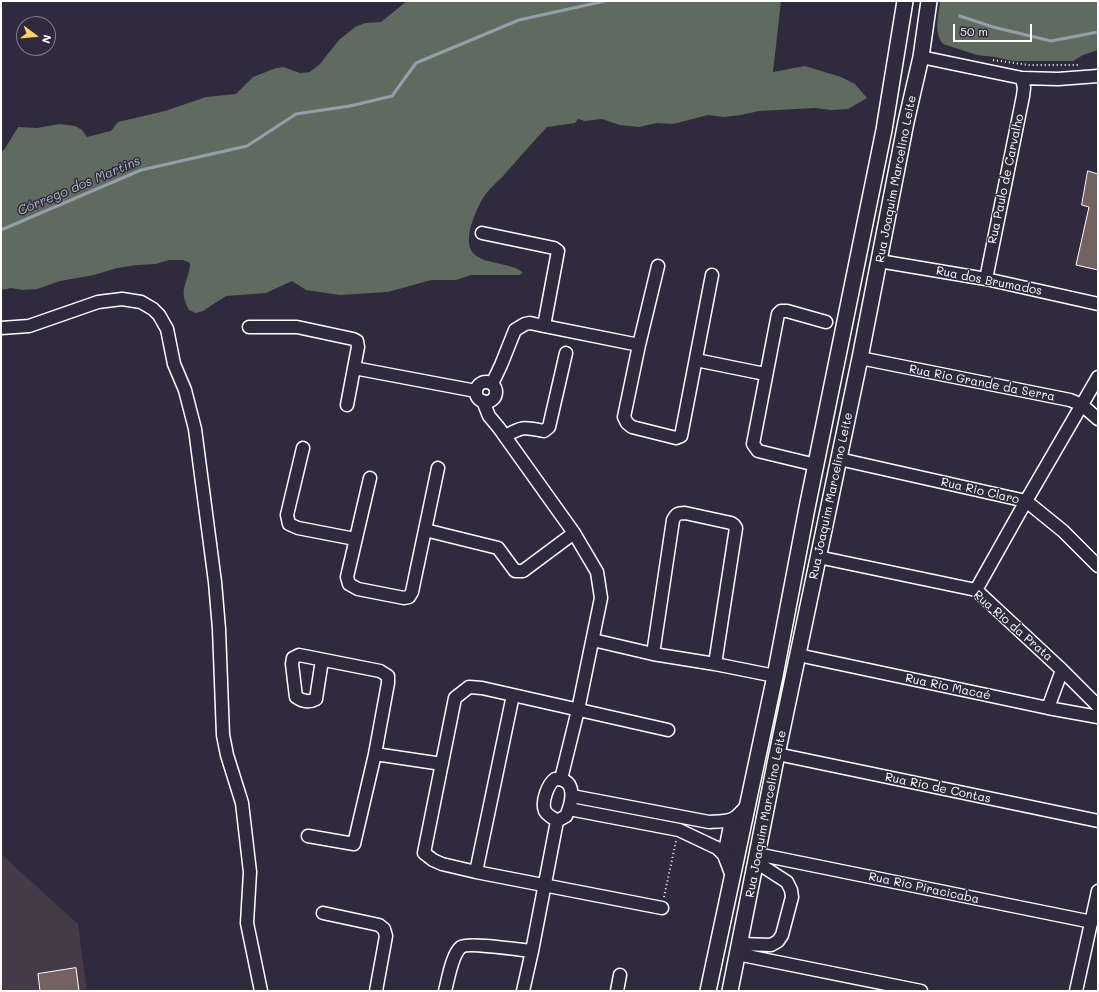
<!DOCTYPE html>
<html>
<head>
<meta charset="utf-8">
<style>
	body { margin:0 }
	#map { position:relative; width:1099px; height:992px; overflow:hidden; background:#2f2a3d; font-family:Mali,sans-serif }
	canvas { display:block }
	.frame { position:absolute; inset:0; border:2px solid #fff; pointer-events:none }
	.north { position:absolute; left:16px; top:16px; width:40px; height:40px; box-sizing:border-box; background:#2f2a3d; border:1px solid #827f8b; border-radius:50%; rotate:106deg; font-size:11px; font-weight:700; line-height:16px; text-align:center; color:#fff }
	.north::after { content:''; display:block; margin:auto; width:14px; height:18px; background:#ffd166; clip-path:polygon(50% 0,100% 100%,50% 72%,0 100%) }
	.scale { position:absolute; left:953px; top:24px; width:79px; height:18px; box-sizing:border-box; border:2px solid #fff; border-top:0; padding-left:5px; font-size:12px; line-height:14px; white-space:nowrap; color:#fff; -webkit-text-stroke:3px #2f2a3d; paint-order:stroke }
</style>
</head>
<body>
<div id="map">
<canvas width="1099" height="992"></canvas>
<div class="frame"></div>
<div class="north">N</div>
<div class="scale">50 m</div>
</div>
<script>
const g = document.querySelector('canvas').getContext('2d');
g.lineJoin = 'round';
function fill(path, color) { g.fillStyle = color; g.fill(path, 'evenodd'); }
function strokePath(path, color, width, dash) { g.strokeStyle = color; g.lineWidth = width; g.lineCap = dash ? 'butt' : 'round'; g.setLineDash(dash || []); g.stroke(path); }
function write(font, color, halo, rows, align = 'center') {
  g.font = font + ' Mali,sans-serif'; g.lineWidth = 3; g.setLineDash([]); g.textBaseline = 'middle'; g.strokeStyle = halo; g.fillStyle = color; for (const [text, x, y, turn = 0] of rows) {
    g.save(); g.translate(x, y); g.rotate((+turn || 0) * Math.PI / 180); g.textAlign = isNaN(turn) ? turn : align; if (halo) g.strokeText(text, 0, 0); g.fillText(text, 0, 0); g.restore();
  }
}
fill(new Path2D(`
	M1,854L78,924L87,991H1Z`), '#443a48');
fill(new Path2D(`
	M407,1H781L773,72L805,66L841,77L855,84L867,98L848,109L831,110L815,108L759,111L741,115L724,117L708,115L673,124L657,123L639,127L620,125L602,119L585,121L578,119L575,123L547,127C532,143 518,159 504,175C497,182 488,190 483,198C476,210 462,240 473,253C483,265 513,262 523,273L519,275H471L456,280H431L388,292L340,295L306,290L292,281L266,293L226,296L203,311L196,313L189,310C177,288 189,284 190,263L183,260H169L156,264L137,265L117,268L94,275L60,281L37,289L22,290L11,288L1,290V153L6,147L18,127L37,128L60,124L75,126L82,130L87,137L111,131L118,122L165,111L206,97L236,94L253,77L276,68L283,67L300,73L310,72L320,64L339,40L355,27L365,23L381,22Z
	M940,1H1098V50L1083,55L1073,61H1013L995,57L977,55L943,44C933,32 939,15 940,1Z`), '#606b5f');
strokePath(new Path2D(`
	M960,16L993,27L1051,41L1098,32
	M1,230L141,170L247,146L296,114L350,106L392,96L416,63L519,20L605,1`), '#92a0ab', 3);
const building = new Path2D(`
	M1088,171L1098,174V270L1076,265L1089,207L1082,205Z
	M76,968L79,991H40L38,974Z`);
fill(building, '#756162');
strokePath(building, '#fff', 1);
const minor = new Path2D(`
	M921,57L1022,78L1058,79L1098,76
	M482,233L554,248L558,251L544,326
	M879,261L986,279L1098,304
	M658,266L639,345L624,417L627,423L632,427L676,438L681,436L682,431L712,275
	M986,279L1023,96L1024,88L1022,78
	M249,327H297L353,339L357,341L358,347L347,405
	M1,328L29,326L98,302L122,299L141,302L153,309L159,315L167,329L174,364L185,390L195,429L215,582L219,629L223,735L227,755L242,803L250,872L247,923L261,991
	M860,358L1070,400L1082,405L1098,419
	M696,360L765,374
	M354,368L476,391
	M476 392a10 10 0 1 1 20 0a10 10 0 1 1-20 0Z
	M492,384L501,365L515,330L525,324L530,323L544,326L639,345
	M483,401L489,416L499,428L574,533L597,572L601,598L578,710L561,779
	M505,436C524,426 523,427 544,431L549,427L566,353
	M303,448L287,515L289,524L298,528L355,539
	M839,459L1026,501L1063,531L1098,566
	M816,465L758,451L753,444L778,314L781,311H787L826,322
	M370,478L347,577L349,584L358,589L404,598L409,597L412,592L438,468
	M425,530L498,548L515,571H523L574,533
	M818,557L976,590L1062,670L1098,706
	M976,590L1026,501L1098,377
	M593,640L653,654L715,664L775,676
	M653,654L673,520C676,514 678,513 685,513L731,523L734,525L736,528L715,664
	M798,655L1048,708L1098,717
	M1048,708L1062,670
	M375,754L442,764
	M777,754L1098,821
	M555,779C578,778 572,803 566,816L557,821C553,818 547,815 545,811C541,802 548,784 555,779Z
	M572,796L709,822C732,821 733,822 748,804
	M569,809L679,830L717,848L724,855L732,876
	M308,836L354,844L375,754L388,683V676L380,671L299,655L293,658L292,664L296,697C302,701 309,703 316,699L322,660
	M757,854L1092,922
	M724,855L731,821
	M476,872L513,695
	M662,908L476,872L442,864L433,860L424,853L455,698L469,687L482,688L668,730
	M323,913L379,925L384,929L386,936L376,991
	M740,944L771,945L778,941L782,935L792,897L791,890L787,882L756,862
	M737,954L921,991
	M445,991C448,980 452,954 461,947C468,942 521,950 532,951
	M523,991L532,951L557,821
	M617,991L620,975
	M1076,991L1098,891`);
const major = new Path2D(`
	M708,991L775,676L807,508L884,130L905,1
	M730,991L776,759L860,358L906,122L921,57L929,1`);
strokePath(minor, '#fff', 15);
strokePath(major, '#fff', 18);
strokePath(new Path2D(`
	M993,60L1029,65H1079
	M664,897L676,841`), '#fff', 2, [1, 3]);
strokePath(minor, '#2f2a3d', 12);
strokePath(major, '#2f2a3d', 15);
write('12px', '#fff', '#2f2a3d', [
	["Rua Joaquim Marcelino Leite",896,179,-79],
	["Rua Paulo de Carvalho",1006,179,-78],
	["Rua dos Brumados",989,281,11],
	["Rua Rio Grande da Serra",982,383,11],
	["Rua Rio Claro",980,491,13],
	["Rua Joaquim Marcelino Leite",831,496,-78],
	["Rua Rio da Prata",1013,626,41],
	["Rua Rio Macaé",948,687,12],
	["Rua Rio de Contas",938,788,12],
	["Rua Joaquim Marcelino Leite",766,814,-79],
	["Rua Rio Piracicaba",924,888,12]
]);
write('italic 13px', '#adb8c0', '#2f2a3d', [
	["Córrego dos Martins",79,186,-23]
]);
</script>
</body>
</html>
